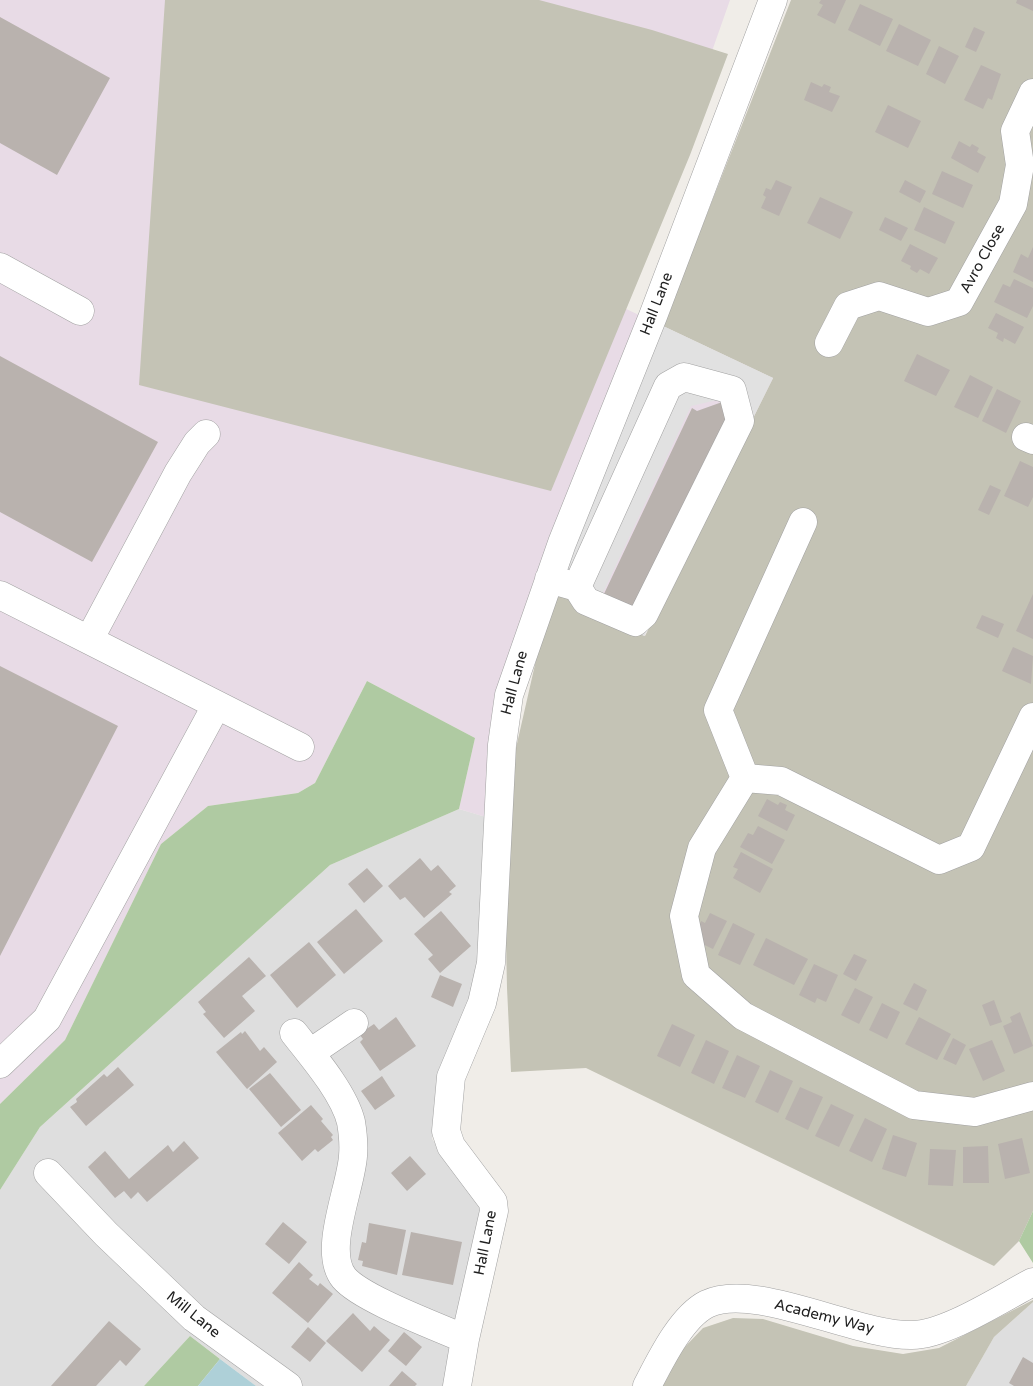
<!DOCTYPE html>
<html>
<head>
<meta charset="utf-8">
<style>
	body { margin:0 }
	canvas { display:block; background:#f0ede8 }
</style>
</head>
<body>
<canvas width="1033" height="1386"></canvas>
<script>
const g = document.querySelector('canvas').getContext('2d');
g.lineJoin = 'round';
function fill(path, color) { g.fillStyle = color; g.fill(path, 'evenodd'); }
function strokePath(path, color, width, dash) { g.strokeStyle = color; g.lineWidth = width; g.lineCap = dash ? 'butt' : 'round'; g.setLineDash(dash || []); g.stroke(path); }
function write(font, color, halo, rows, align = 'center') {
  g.font = font + ' "Varela Round",sans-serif'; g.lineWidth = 4.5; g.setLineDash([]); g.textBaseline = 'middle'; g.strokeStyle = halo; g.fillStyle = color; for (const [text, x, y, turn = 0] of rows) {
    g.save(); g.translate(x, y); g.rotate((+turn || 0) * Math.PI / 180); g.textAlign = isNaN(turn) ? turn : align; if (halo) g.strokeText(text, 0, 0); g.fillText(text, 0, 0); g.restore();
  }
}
fill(new Path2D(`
	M459,809L486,817L483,963L443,1067L432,1139L484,1206L448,1386H256L190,1336L144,1386H0V1190L40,1127L330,865Z
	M1033,1302V1386H966L994,1337Z`), '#dedede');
fill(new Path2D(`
	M0,0H730L622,307L773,378L644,636L552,590L486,817L459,809L475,738L367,681L315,783L298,793L208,806L161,844L65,1040L0,1104Z`), '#e8dbe6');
fill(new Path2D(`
	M165,0H539L652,30L728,54L690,155L551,491L139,385Z
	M791,0H1033V1211L1019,1241L994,1266L586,1068L511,1072L507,988L503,805L552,590L645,636L773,378L663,326Z
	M1033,1300V1302L994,1337L966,1386H662L681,1351L703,1328L733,1318L763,1319L853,1346L903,1354L939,1348Z`), '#c4c3b5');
fill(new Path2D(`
	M367,681L475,738L459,809L330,865L40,1127L0,1190V1104L65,1040L161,844L208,806L298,793L315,783Z
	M1033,1211V1263L1019,1241Z
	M190,1336L220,1359L198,1386H144Z`), '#afcaa2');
fill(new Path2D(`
	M663,326L773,378L644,636L552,590ZM726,398L635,614L601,597L691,406Z`), '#e1e1e1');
fill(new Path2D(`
	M220,1359L256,1386H198Z`), '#aed0d8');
fill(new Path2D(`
	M821,0H846L835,24L817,15L823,5L819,3Z
	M1017,0H1033V11L1016,3Z
	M860,4L893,19L880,46L848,30Z
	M0,17L110,78L57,175L0,143Z
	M899,24L931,40L918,66L886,51Z
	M974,27L985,32L976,52L965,47Z
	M939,46L959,56L945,84L926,74Z
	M981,65L1001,74L992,100L988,98L983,109L964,100Z
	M811,82L822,87L824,84L831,87L829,92L840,96L832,112L804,100Z
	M888,105L921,121L908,148L875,132Z
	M959,141L970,147L972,144L979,148L977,152L986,157L978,173L951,158Z
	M942,171L973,185L963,208L932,194Z
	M776,180L792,187L779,216L761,208L766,197L763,195L766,188L771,190Z
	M905,180L926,191L920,203L899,192Z
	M820,197L853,212L840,239L807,223Z
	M924,207L955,222L945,244L914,230Z
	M885,217L908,228L901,241L879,230Z
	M910,244L938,258L929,274L920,269L917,273L910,269L911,266L901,261Z
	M1033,247V282L1013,272L1021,254L1028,258Z
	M1014,279L1033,288V306L1027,318L994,302L1003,284L1010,287Z
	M996,313L1024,327L1015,344L1004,338L1003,342L996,338L998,333L988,328Z
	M917,354L950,370L936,396L904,381Z
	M0,356L158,442L92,562L0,512Z
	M970,375L993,387L978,418L954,407Z
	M997,389L1021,401L1006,433L982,421Z
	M725,401L729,419L634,611L603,596L692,408L697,411Z
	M1020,461L1033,467V497L1028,507L1004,496Z
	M990,485L1001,490L989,515L978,510Z
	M1033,594V639L1016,631Z
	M982,615L1004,624L998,638L976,628Z
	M1013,647L1033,656L1031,684L1002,671Z
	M0,666L118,726L0,956Z
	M767,799L778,805L780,802L787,805L785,810L795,815L787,831L758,816Z
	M758,826L785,840L772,864L740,847L748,833L753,835Z
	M741,852L773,869L760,893L733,878L738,869L733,867Z
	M420,858L431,871L438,865L456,886L449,892L452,894L424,918L405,897L400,900L388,886Z
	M367,868L383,886L364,903L348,884Z
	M356,909L383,941L344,974L317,942Z
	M441,911L471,946L440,973L428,959L433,955L414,934Z
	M710,913L727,921L713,949L696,941L701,930L698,929L701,921L705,923Z
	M733,923L755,934L740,965L718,955Z
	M766,938L808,959L794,985L753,965Z
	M309,942L336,975L297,1008L270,975Z
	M854,954L867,960L856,981L843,974Z
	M249,957L266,976L242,996L255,1011L224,1038L203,1014L206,1012L198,1002Z
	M814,964L838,975L826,1002L817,998L815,1003L799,995Z
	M440,975L462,984L453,1007L431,997Z
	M914,983L927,990L917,1011L903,1004Z
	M855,988L873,997L859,1024L841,1015Z
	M994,1000L1002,1022L990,1026L982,1005Z
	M882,1003L900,1012L887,1039L869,1030Z
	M1020,1012L1033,1046L1014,1054L1003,1026L1012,1022L1010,1017Z
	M396,1017L416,1046L380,1071L360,1042L363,1039L359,1034L374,1024L379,1030Z
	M919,1017L951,1034L937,1060L905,1044Z
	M672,1024L695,1035L680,1067L657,1056Z
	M245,1031L260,1051L264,1047L277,1062L247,1089L216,1052L241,1032L242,1034Z
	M953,1038L966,1045L956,1065L943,1059Z
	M706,1040L729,1051L714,1084L691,1073Z
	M992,1040L1005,1071L983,1081L969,1049Z
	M737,1055L760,1066L745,1098L722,1088Z
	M118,1067L134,1085L86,1126L70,1107L77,1102L76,1099L104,1074L107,1077Z
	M770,1070L793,1081L778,1113L755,1102Z
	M270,1073L301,1110L281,1127L249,1089Z
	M382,1076L395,1096L375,1110L361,1091Z
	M800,1087L823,1097L808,1130L785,1119Z
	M831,1104L854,1115L839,1147L815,1136Z
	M311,1105L323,1119L321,1121L333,1135L331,1137L333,1140L318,1152L315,1149L302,1161L278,1133Z
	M865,1118L887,1129L872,1162L849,1151Z
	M893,1135L917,1143L906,1177L882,1169Z
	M1022,1138L1030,1173L1005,1179L998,1144Z
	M184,1141L199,1158L147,1202L138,1192L131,1199L124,1191L115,1198L88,1167L105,1151L129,1179L168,1145L173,1152Z
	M988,1146L989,1183H963V1147Z
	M930,1149L956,1150L953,1186L928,1185Z
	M410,1156L426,1174L407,1191L391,1173Z
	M283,1222L307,1242L289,1264L265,1244Z
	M369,1223L406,1230L397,1275L362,1266L363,1261L358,1260L362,1242L366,1243Z
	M411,1232L462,1242L453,1285L402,1275Z
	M299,1262L313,1275L309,1279L318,1286L320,1283L333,1294L308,1323L272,1293Z
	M353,1313L370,1331L374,1326L390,1340L362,1372L326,1341Z
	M109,1321L141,1349L126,1366L120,1360L96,1386H51Z
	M308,1327L326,1343L310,1362L291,1347Z
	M404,1332L422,1347L406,1366L388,1351Z
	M1023,1357L1033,1363V1386H1014L1009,1383Z
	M402,1371L417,1384L415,1386H389Z`), '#b9b2ae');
const minor = new Path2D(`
	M0,267L80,311
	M829,343L848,306L879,296L928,312L959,302L1013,204L1020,165L1015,131L1033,93
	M1026,437L1033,440
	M549,579L577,587L668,386L684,377L732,390L740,421L644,614L635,622L586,601L577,587
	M0,595L89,640L178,473L197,443L206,434
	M89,640L300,747
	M1033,717L971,847L939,860L781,781L745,778L702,848L684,916L696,975L743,1016L914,1105L975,1112L1033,1096
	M745,778L718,710L803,522
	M294,1033C313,1057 344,1093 351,1122C353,1134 354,1145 353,1156C351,1188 322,1251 344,1278C362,1299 436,1326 465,1339
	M310,1053L354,1023
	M0,1064L47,1019L216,706
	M48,1173L106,1234L194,1318L288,1386
	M457,1386L465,1339L494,1211L493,1202L451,1146L446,1131L451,1077L482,1003L491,963L502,745L509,695L562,543L653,316L773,0
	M647,1386C660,1361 681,1317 707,1304C754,1281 856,1336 912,1335C946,1335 1002,1298 1033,1282`);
strokePath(minor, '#a2a2a2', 29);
strokePath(minor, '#fff', 28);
write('15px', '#212121', '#fff', [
	["Avro Close",983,259,-61],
	["Hall Lane",657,304,-69],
	["Hall Lane",515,683,-75],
	["Hall Lane",486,1243,-79],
	["Mill Lane",193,1315,39],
	["Academy Way",824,1317,14]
]);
</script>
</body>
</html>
